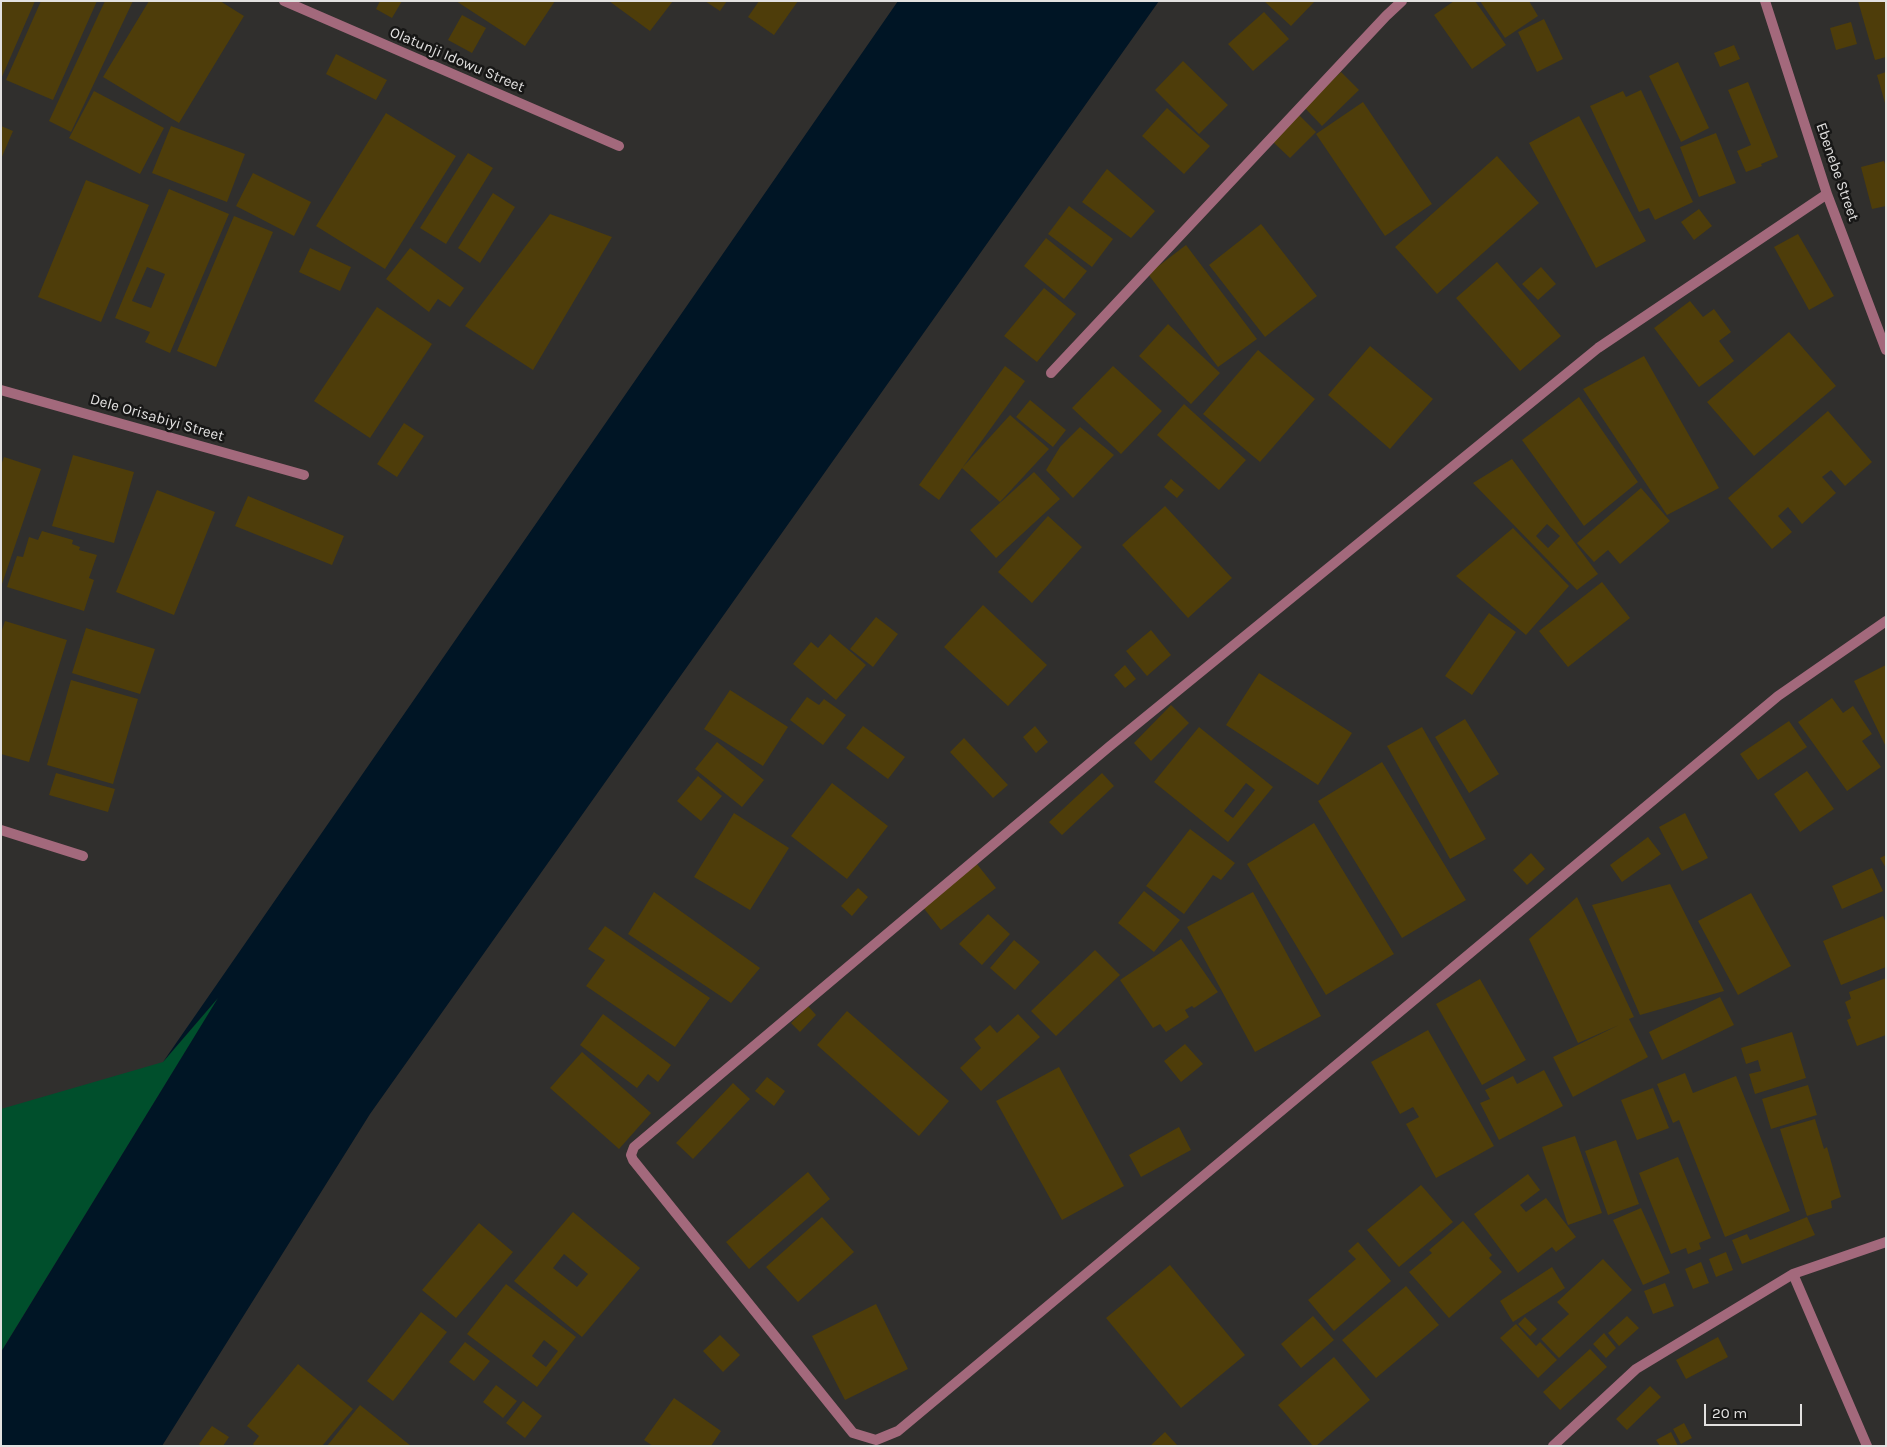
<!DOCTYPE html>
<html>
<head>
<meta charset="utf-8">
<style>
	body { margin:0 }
	#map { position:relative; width:1887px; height:1447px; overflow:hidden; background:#302f2d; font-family:Karla,sans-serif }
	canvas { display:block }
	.frame { position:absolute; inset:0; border:2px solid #e2e1e0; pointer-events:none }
	.scale { position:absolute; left:1704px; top:1404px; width:98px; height:22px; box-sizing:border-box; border:2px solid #e2e1e0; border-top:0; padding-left:6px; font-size:15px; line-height:18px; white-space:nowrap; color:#e2e1e0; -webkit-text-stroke:4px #171716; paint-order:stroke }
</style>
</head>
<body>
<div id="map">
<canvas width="1887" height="1447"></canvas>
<div class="frame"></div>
<div class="scale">20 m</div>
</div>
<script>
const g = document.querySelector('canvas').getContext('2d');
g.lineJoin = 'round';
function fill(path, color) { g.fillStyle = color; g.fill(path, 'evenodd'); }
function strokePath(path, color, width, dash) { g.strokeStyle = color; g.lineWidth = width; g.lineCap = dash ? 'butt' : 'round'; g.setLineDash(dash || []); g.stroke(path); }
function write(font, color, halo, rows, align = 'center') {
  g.font = font + ' Karla,sans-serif'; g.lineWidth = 5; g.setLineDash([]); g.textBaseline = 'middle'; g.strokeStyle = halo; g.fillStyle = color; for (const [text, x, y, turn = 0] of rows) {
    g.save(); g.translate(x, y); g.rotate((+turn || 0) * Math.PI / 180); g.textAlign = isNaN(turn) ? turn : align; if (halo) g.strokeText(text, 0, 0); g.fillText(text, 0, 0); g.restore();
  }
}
fill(new Path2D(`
	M221,994L1,1352V1109L163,1062Z`), '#004f2c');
fill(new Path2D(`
	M898,1H1159L370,1114L162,1446H1V1352L218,998L163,1062Z`), '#001525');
fill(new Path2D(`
	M1,1H35L1,79Z
	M41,1H97L53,100L6,80Z
	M105,1H133L71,132L49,121Z
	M149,1H220L244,16L179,123L103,77Z
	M380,1H402L392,18L376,9Z
	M456,1H555L525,46Z
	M609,1H673L650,31Z
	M705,1H727L720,11Z
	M759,1H798L774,35L748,17Z
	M1264,1H1315L1291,26Z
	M1454,1H1475L1506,45L1472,69L1434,15Z
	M1480,1H1529L1538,16L1505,38Z
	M1858,1H1886V57L1875,60Z
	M1264,12L1289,39L1253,71L1228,44Z
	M462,15L486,28L472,53L448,40Z
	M1544,19L1563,59L1537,72L1518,32Z
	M1851,22L1857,44L1836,50L1830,28Z
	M1734,45L1740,59L1720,67L1714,53Z
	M336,54L387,80L376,100L326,74Z
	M1183,61L1228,105L1199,134L1155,90Z
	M1678,62L1709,128L1681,142L1649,76Z
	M1341,72L1359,90L1322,126L1304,107Z
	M1886,72V103H1885L1877,75Z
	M1748,82L1778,157L1761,164L1762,166L1746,172L1737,151L1751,145L1728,90Z
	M1641,90L1693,202L1655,220L1649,208L1639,212L1590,106L1623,91L1626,97Z
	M94,91L164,128L140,174L69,138Z
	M1363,102L1432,204L1385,236L1316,134Z
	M1167,108L1210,146L1184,174L1142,136Z
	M386,113L456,156L385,269L316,226Z
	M1298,114L1316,132L1290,158L1272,141Z
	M1579,116L1646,241L1596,268L1529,143Z
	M1,126L13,131L1,159Z
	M171,126L245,154L227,202L152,173Z
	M1716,133L1736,183L1699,197L1680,147Z
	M468,153L493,168L446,244L420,228Z
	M1497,156L1539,203L1437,294L1395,247Z
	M1884,161L1886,167V206L1872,209L1861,167Z
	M1107,169L1155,211L1131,238L1082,202Z
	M253,173L311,202L294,236L236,206Z
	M86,180L149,205L101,322L38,297Z
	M169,189L229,214L170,353L145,342L150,332L115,318ZM147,267L165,274L151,308L132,301Z
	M493,193L515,207L480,263L458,248Z
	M1069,206L1113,239L1092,267L1048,234Z
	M1699,209L1712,226L1694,240L1681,222Z
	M550,214L612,237L533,370L465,326Z
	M234,216L273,232L216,367L177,351Z
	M1261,224L1317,296L1265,337L1209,265Z
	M1798,234L1834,296L1809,310L1774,247Z
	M1046,238L1087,271L1064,299L1024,266Z
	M1186,245L1257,339L1218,367L1148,274Z
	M310,248L351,267L340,291L299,272Z
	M410,248L464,288L450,307L438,299L429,312L386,279Z
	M1497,262L1561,336L1520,371L1456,298Z
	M1541,267L1556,284L1538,300L1522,284Z
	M1044,288L1076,314L1037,362L1004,336Z
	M1690,301L1703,317L1714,309L1731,332L1719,341L1734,361L1699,387L1654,328Z
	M377,307L432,344L370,438L314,401Z
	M1168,324L1220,373L1191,404L1139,356Z
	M1789,332L1836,386L1754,456L1707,402Z
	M1370,346L1433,399L1390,449L1328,395Z
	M1258,350L1315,399L1260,462L1203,414Z
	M1644,356L1719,488L1667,515L1583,389Z
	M1005,366L1025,381L939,500L919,485Z
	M1113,366L1162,411L1121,454L1072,408Z
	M1579,397L1638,482L1584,526L1522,440Z
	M1030,400L1066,430L1053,447L1016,417Z
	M1184,404L1246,460L1219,490L1157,435Z
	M1828,411L1872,462L1845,486L1831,470L1822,477L1836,493L1802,524L1788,507L1778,516L1792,532L1772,549L1728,498Z
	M1010,415L1049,449L1000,502L962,468Z
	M404,423L424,436L397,477L377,464Z
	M1080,427L1114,455L1073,498L1046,470L1060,447Z
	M73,455L134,472L114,543L52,526Z
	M4,457L41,469L2,584L1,465Z
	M1512,459L1598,574L1577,590L1473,483ZM1547,524L1560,536L1548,548L1536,536Z
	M1034,472L1060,499L996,558L970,530Z
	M1171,479L1184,490L1177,498L1164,487Z
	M1641,488L1670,521L1620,564L1608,550L1594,562L1577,543Z
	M157,490L215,512L174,615L116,592Z
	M248,496L344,536L332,565L235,526Z
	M1165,506L1232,578L1188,618L1122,545Z
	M1048,516L1082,547L1032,603L998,572Z
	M1513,528L1569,586L1526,635L1456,576Z
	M42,531L73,540L72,544L80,547L79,550L97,555L89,578L94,580L84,611L7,587L17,556L23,557L29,537L38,540Z
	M1602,582L1630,618L1568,667L1539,631Z
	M983,605L1047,665L1008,706L944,647Z
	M1489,613L1516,632L1472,695L1445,676Z
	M876,617L898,634L873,667L850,649Z
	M5,621L67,640L29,762L1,754V633Z
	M86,628L155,649L140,694L72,673Z
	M1151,630L1171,655L1147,676L1126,651Z
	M830,634L866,665L836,700L793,664L811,642L818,648Z
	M1125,665L1136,679L1125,688L1114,675Z
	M1886,665V747L1854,681Z
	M1259,673L1352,733L1318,785L1226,725Z
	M71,680L138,699L113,784L47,765Z
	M730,690L788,727L763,766L704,729Z
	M807,697L819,705L824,699L846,715L823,745L790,720Z
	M1832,698L1843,713L1853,706L1872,734L1862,741L1881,767L1847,791L1798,722Z
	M1171,705L1189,723L1151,761L1134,743Z
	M1465,719L1499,774L1469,793L1435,737Z
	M1789,721L1807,747L1758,780L1740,754Z
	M863,726L905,757L888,779L846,748Z
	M1035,726L1048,742L1036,753L1023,737Z
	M1199,727L1273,787L1228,842L1154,782ZM1246,783L1255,790L1233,818L1224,811Z
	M1422,727L1486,839L1450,859L1387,746Z
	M964,738L1008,785L993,798L950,752Z
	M717,742L764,780L742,807L695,769Z
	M1382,762L1466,900L1402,938L1318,801Z
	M1807,771L1834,809L1800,832L1774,794Z
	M56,773L115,789L108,812L49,795Z
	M1102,773L1114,786L1062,835L1049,822Z
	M698,776L722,796L701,821L677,801Z
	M832,783L888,826L847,879L791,836Z
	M734,813L789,848L750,910L694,877Z
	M1685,813L1708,858L1682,871L1659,827Z
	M1314,823L1394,954L1326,995L1247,864Z
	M1190,829L1235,863L1221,880L1213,875L1184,914L1146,886Z
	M1648,837L1661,854L1622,882L1610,865Z
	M1531,853L1545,869L1527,885L1513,870Z
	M1886,855V868L1880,858Z
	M977,864L996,888L941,930L922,906Z
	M1872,868L1883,891L1842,909L1832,886Z
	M1670,884L1724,991L1640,1015L1592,905Z
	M858,888L868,897L852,916L841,906Z
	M1144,891L1180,920L1154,952L1118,923Z
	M654,892L760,968L731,1003L628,934Z
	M1253,892L1321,1016L1255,1052L1187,927Z
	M1751,893L1791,966L1738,995L1698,921Z
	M1577,897L1634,1017L1629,1019L1648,1057L1573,1097L1553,1057L1619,1025L1578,1043L1529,939Z
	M988,914L1010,934L982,965L959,944Z
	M1883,916L1886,923V967L1841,985L1823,941Z
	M605,926L710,998L675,1047L586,986L605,960L588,949Z
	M1181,939L1218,992L1194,1008L1192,1006L1185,1010L1189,1017L1166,1032L1160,1024L1153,1028L1120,980Z
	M1014,940L1040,962L1015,990L990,968Z
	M1095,950L1120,975L1056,1036L1031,1011Z
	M1886,978V1035L1857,1046L1847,1020L1851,1018L1845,1002L1851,999L1849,992Z
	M1480,979L1526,1060L1482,1085L1436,1004Z
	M1720,997L1734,1025L1662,1060L1649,1032Z
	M808,1006L816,1015L800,1032L791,1023Z
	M847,1011L949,1101L919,1136L817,1045Z
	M603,1014L671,1065L658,1082L648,1074L637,1088L580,1045Z
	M1018,1014L1040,1037L981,1091L960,1068L981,1048L974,1039L990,1025L997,1033Z
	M1428,1030L1494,1146L1436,1178L1406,1124L1419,1117L1413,1107L1400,1114L1371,1062Z
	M1792,1032L1806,1078L1755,1094L1749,1074L1761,1071L1758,1060L1746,1064L1741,1048Z
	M1185,1044L1203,1064L1181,1082L1164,1061Z
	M582,1052L651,1113L619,1149L550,1088Z
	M1059,1067L1124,1186L1062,1220L996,1101Z
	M1544,1070L1563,1106L1499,1140L1480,1103L1490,1099L1485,1090L1513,1076L1517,1084Z
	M1685,1073L1693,1093L1736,1076L1790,1211L1725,1237L1679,1120L1673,1123L1657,1084Z
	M767,1077L785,1091L774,1106L755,1091Z
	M733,1083L750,1099L693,1159L676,1143Z
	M1808,1085L1817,1115L1771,1129L1762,1099Z
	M1653,1088L1669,1128L1637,1140L1621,1100Z
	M1815,1119L1824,1149L1827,1147L1841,1197L1831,1201L1832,1208L1807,1216L1780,1129Z
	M1179,1127L1191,1150L1141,1177L1129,1155Z
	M1575,1136L1602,1213L1568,1225L1542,1147Z
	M1616,1140L1639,1204L1608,1215L1585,1151Z
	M1678,1157L1711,1238L1699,1243L1701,1249L1688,1254L1686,1248L1671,1254L1639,1173Z
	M808,1172L830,1199L749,1269L726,1242Z
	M1528,1174L1540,1190L1520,1205L1526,1212L1546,1198L1576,1237L1556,1252L1552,1247L1518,1273L1474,1214Z
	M1421,1185L1453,1222L1399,1267L1367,1230Z
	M1641,1208L1670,1273L1643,1285L1613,1220Z
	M573,1212L640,1268L582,1337L514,1281ZM564,1254L588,1274L577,1287L553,1268Z
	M822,1217L854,1252L798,1302L766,1267Z
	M1807,1217L1815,1235L1742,1264L1732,1240L1747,1234L1750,1240Z
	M1463,1221L1492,1255L1489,1258L1502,1272L1449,1318L1409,1272L1432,1253L1429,1250Z
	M479,1223L513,1252L456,1318L422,1290Z
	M1358,1242L1391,1281L1334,1331L1308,1300L1356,1259L1348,1251Z
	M1726,1252L1733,1270L1716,1277L1709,1259Z
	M1603,1259L1632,1290L1559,1358L1541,1339L1569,1314L1557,1302Z
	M1701,1262L1709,1283L1693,1289L1685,1269Z
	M1170,1265L1245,1355L1181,1408L1106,1318Z
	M1552,1267L1565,1288L1513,1322L1500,1301Z
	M1665,1283L1674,1306L1653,1314L1644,1291Z
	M506,1284L576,1337L537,1387L467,1334ZM544,1340L558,1351L546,1367L532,1356Z
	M1406,1286L1439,1325L1376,1378L1342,1340Z
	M876,1304L908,1369L845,1400L812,1336Z
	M421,1312L447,1332L393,1401L367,1381Z
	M1313,1316L1334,1340L1301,1368L1281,1344Z
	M1627,1316L1639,1328L1619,1346L1608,1333Z
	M1525,1317L1537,1329L1530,1336L1518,1324Z
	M1516,1324L1536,1346L1540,1342L1557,1360L1538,1378L1500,1338Z
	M1604,1333L1616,1348L1606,1358L1593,1344Z
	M720,1335L740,1355L723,1372L703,1351Z
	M1718,1337L1728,1357L1686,1379L1676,1360Z
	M465,1342L490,1361L474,1381L449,1362Z
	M1590,1349L1607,1367L1560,1410L1543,1392Z
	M1334,1357L1370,1400L1316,1446H1313L1278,1405Z
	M298,1364L353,1409L322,1446H255L253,1444L259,1436L247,1426Z
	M496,1385L517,1401L503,1418L483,1402Z
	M1650,1386L1661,1397L1627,1430L1616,1419Z
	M674,1398L721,1431L711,1446H653L644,1440Z
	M523,1401L542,1416L525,1438L506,1423Z
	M360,1405L411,1446H327Z
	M1684,1423L1692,1438L1681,1444L1673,1429Z
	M212,1426L229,1437L223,1446H201L199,1444Z
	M1165,1432L1178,1446H1150Z
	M1671,1432L1678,1446H1660L1656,1440Z`), '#4e3d0a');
strokePath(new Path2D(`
	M284,1L619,146
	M1765,1L1827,194L1886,350
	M1827,194L1598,348L1110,746L634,1147L631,1155L633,1160L853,1433L876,1440L898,1431L1778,696L1886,621
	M1051,373L1386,16L1402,1
	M1,390L304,475
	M1,830L83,856
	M1793,1274L1867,1446
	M1553,1446L1636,1369L1793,1274L1886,1242`), '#a3697c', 10);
write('15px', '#e2e1e0', '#171716', [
	["Olatunji Idowu Street",457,60,23],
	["Ebenebe Street",1837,172,71],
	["Dele Orisabiyi Street",157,418,16]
]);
</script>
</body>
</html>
